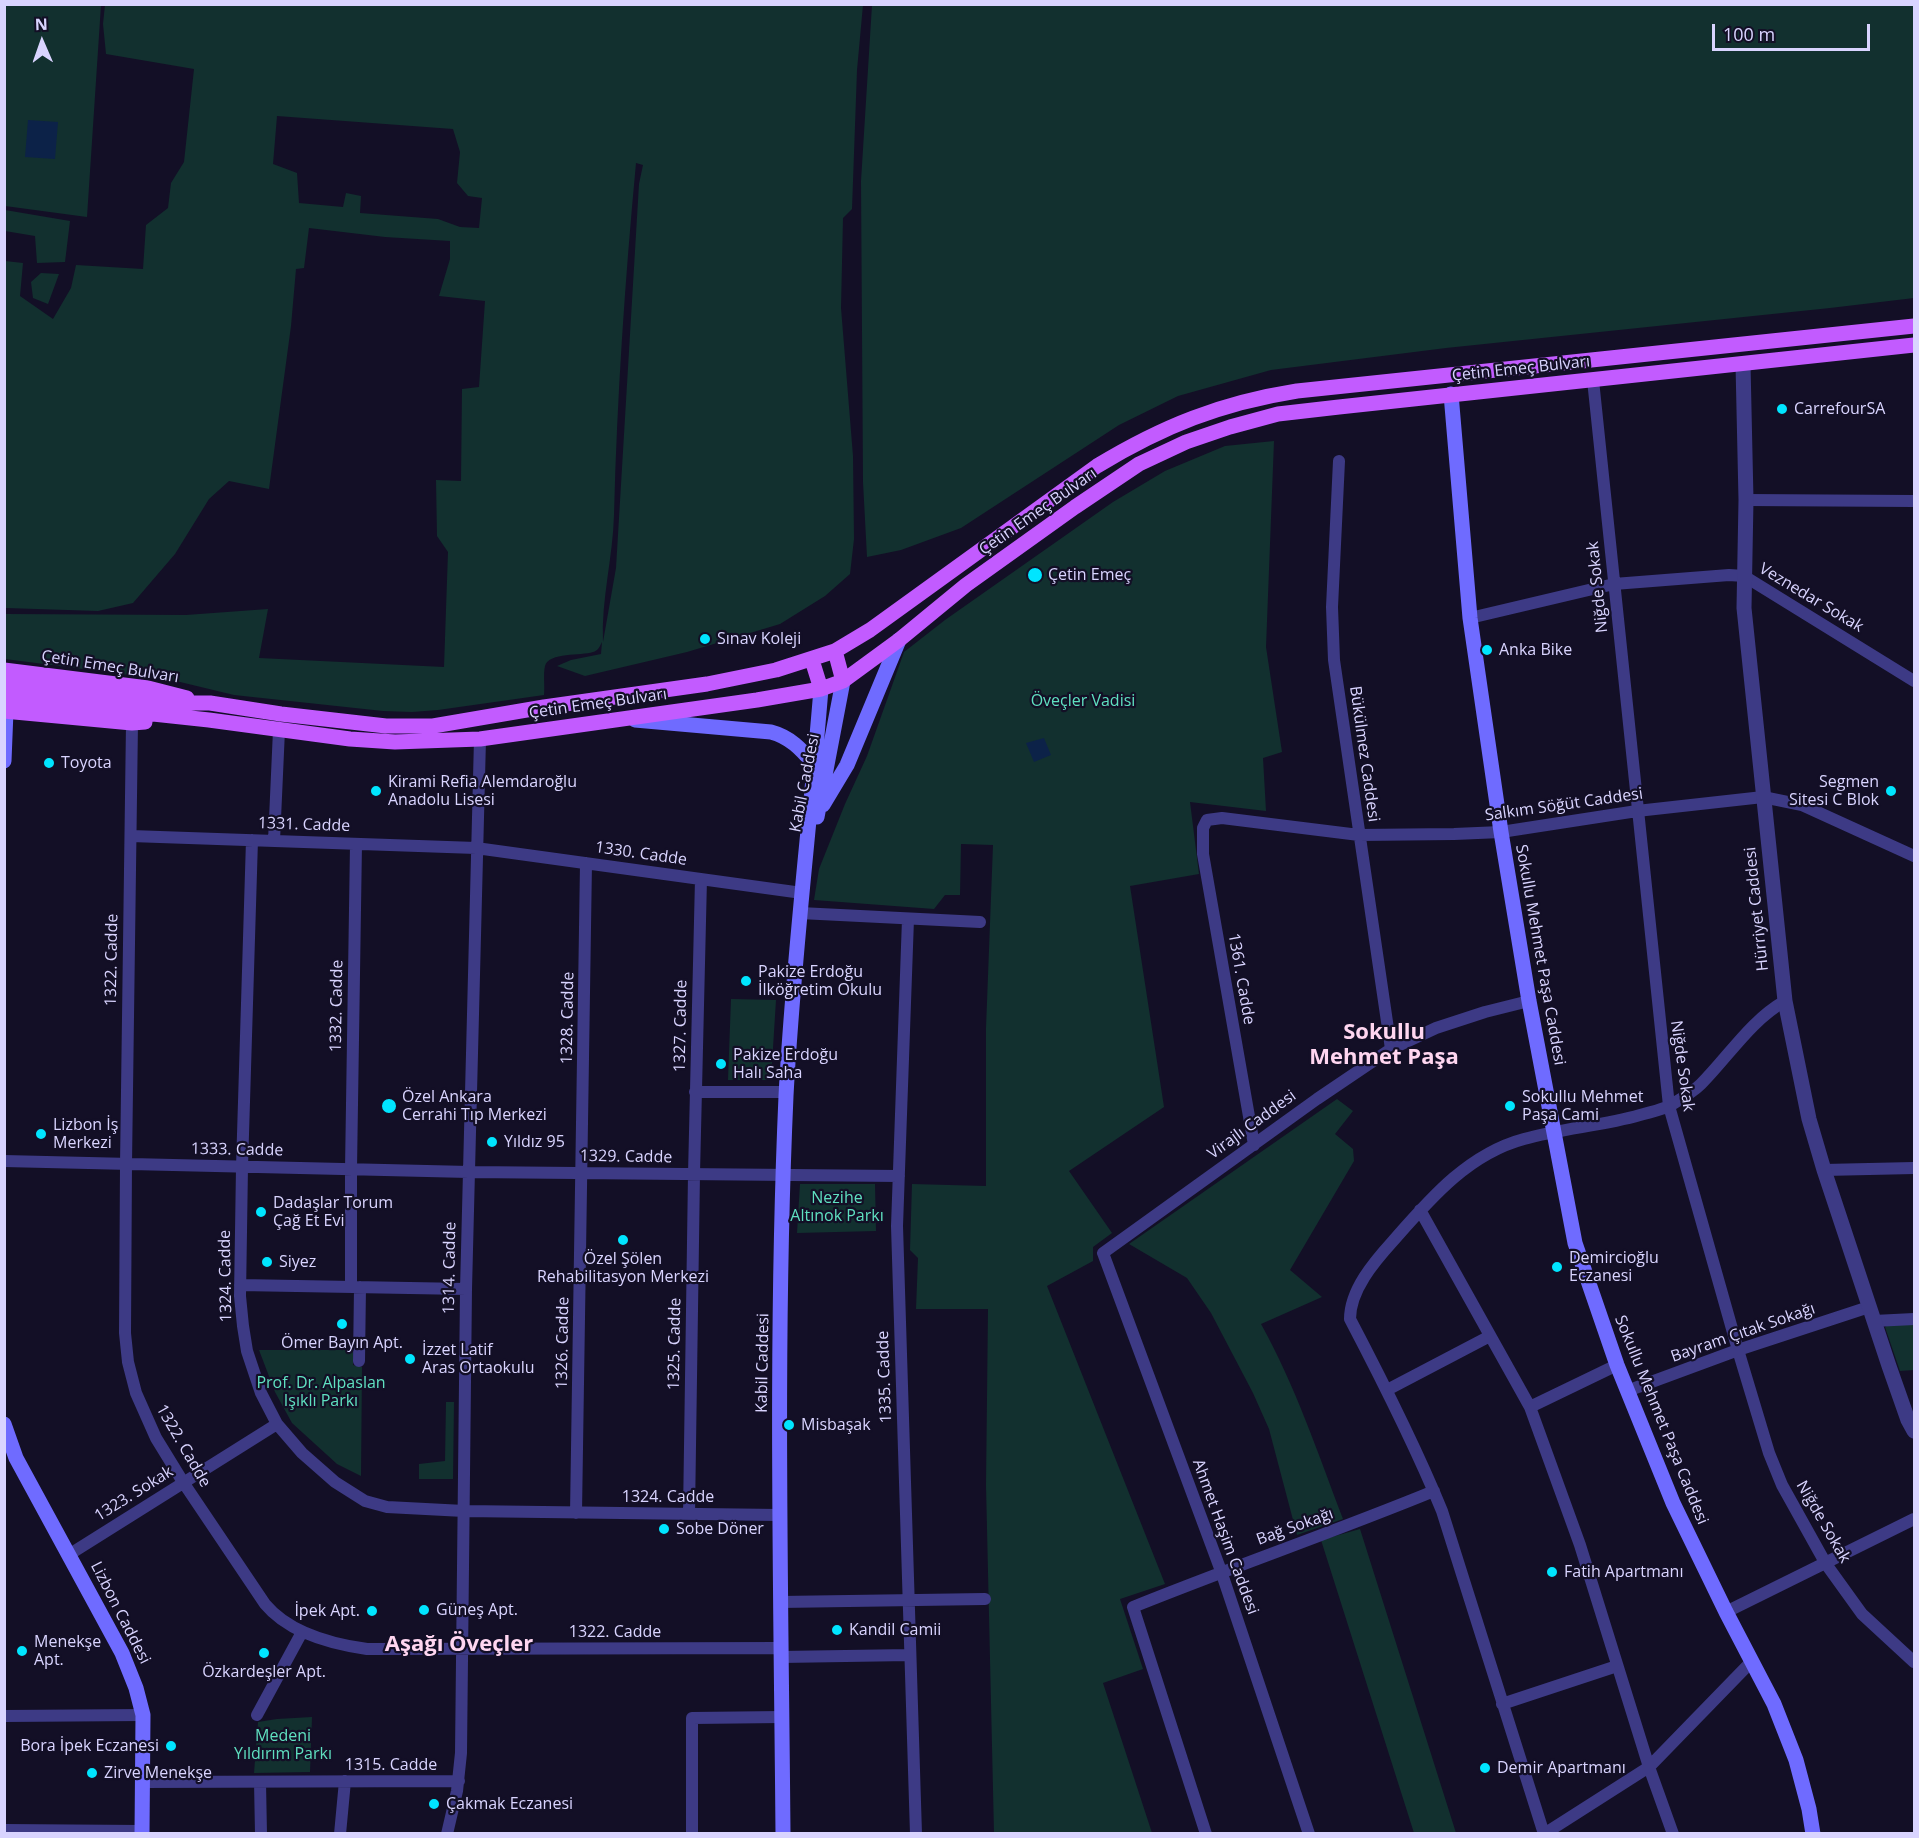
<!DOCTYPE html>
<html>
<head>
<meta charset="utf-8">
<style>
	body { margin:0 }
	#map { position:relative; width:1919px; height:1838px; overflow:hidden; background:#130f26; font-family:"Open Sans",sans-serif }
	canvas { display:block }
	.frame { position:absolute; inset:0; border:6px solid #d9d4ff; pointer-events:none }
	.north { position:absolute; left:12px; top:12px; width:60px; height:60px; -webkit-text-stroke:4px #130f26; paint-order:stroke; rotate:358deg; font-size:16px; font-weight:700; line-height:24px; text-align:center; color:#d9d4ff }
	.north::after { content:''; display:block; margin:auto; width:21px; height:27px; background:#d9d4ff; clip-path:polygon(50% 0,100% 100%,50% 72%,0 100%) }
	.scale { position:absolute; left:1712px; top:24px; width:158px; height:27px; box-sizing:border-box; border:3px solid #d9d4ff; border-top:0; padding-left:8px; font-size:18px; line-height:21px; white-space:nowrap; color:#d9d4ff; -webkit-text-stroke:4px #130f26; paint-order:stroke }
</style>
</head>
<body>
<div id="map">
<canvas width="1919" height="1838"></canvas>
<div class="frame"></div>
<div class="north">N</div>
<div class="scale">100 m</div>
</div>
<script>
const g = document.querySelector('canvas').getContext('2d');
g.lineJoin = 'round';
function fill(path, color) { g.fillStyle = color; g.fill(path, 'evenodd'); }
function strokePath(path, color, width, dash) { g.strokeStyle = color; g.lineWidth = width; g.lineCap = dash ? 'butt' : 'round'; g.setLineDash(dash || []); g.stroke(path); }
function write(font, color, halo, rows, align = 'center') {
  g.font = font + ' "Open Sans",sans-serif'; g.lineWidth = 4.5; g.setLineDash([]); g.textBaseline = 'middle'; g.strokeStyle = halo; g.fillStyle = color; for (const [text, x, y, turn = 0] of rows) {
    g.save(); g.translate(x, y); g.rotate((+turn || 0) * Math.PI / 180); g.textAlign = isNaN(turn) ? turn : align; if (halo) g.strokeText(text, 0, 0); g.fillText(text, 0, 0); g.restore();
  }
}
fill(new Path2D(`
	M5,5H101L87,217L5,206Z
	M105,5H863L857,70L852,209L843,218L841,308L853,456L854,539L850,574L825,596L780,624L687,652L585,676L557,666L571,660L601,654L602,642C600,646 598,651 593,652C581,656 549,652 545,666C543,674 545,686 544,695L438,710L412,712L383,711L234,695L176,681L5,659V614L186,615L268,609L259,658L444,667L448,552L437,536L436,480L461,481L462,389L479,387L485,301L439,296L450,259V241L385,237L309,228L304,268L296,269L291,326L269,489L229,481L209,499L175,554L133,603L98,611L6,608L5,261L23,263L20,296L53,319L71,288L76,265L143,269L146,225L168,208L171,183L184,162L194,69L106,54L103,24ZM277,116L453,129L460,152L457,183L468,196L482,198L479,228L460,227L438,219L360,213L361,196L346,193L343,207L299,203L297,173L273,164ZM636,163L643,165L639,184L616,568L603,642C601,600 613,557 614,515C617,397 625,280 636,163Z
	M872,5H1914V298L1830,308L1446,348L1271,370L1178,396L1119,425L961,528L901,550L867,557L863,482L861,181Z
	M5,210L70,221L65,262L37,263L35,236L5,231Z
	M41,273L59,274L48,304L33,298L31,282Z
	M1274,441L1266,647L1282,752L1263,758L1266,811L1190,802L1199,874L1130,886L1164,1107L1069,1171L1112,1233L1093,1247V1261L1047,1286L1165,1584L1120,1599L1143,1669L1103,1683L1152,1833H994L986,1485L988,1309H916L918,1258L910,1250L912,1184L986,1186V1028L993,845L961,844L960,895H945L934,909L814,900L819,869L845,804L867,756L904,652L945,620L1113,502L1165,471L1225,446Z
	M731,999L776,1000L771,1080H728Z
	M1337,1099L1353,1111L1335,1134L1353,1149L1354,1161L1290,1270L1322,1297L1261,1324C1295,1385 1318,1453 1343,1519L1297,1535L1269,1429L1253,1393L1211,1313L1187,1278L1129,1244Z
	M800,1184H875L876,1231L797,1233Z
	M1914,1323V1370L1900,1371L1885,1327L1890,1324Z
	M259,1350H353V1365L362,1367L361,1476L337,1464L292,1423L275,1392Z
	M446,1402H454L453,1479H419V1464L445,1461Z
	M1360,1529L1456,1833H1414L1321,1540Z
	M312,1717L310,1772L254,1773L258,1722L277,1719Z`), '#12302f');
fill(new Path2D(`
	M28,120L58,122L55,159L25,157Z
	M1044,738L1051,755L1034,762L1026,743Z`), '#0c2248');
strokePath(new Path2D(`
	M1593,380L1669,1106L1738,1350L1769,1453L1782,1485L1826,1564L1862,1614L1914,1662
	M1339,461L1332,607L1334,660L1391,1049
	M1746,500L1914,501
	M1470,618L1614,584L1729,575L1744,576L1914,681
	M132,723L126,1164L125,1333L128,1362L136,1393L156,1438L183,1482L265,1604C289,1633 331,1644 367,1649L780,1648
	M131,836L476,848L802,893
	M252,840L242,1167L240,1296L243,1326L247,1351L261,1393L277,1424L302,1453L335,1482L365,1501L387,1507L464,1511L779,1515
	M274,841L279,730
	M800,913L980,922
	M908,919L897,1226L916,1834
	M695,1092H787
	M1254,1145L1203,854V828L1207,820L1222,818L1359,835L1454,834L1501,832L1637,811L1763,797L1802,805L1914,856
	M4,1161L469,1172L899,1176
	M1824,1170L1914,1168
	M1420,1210L1530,1407L1580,1545L1649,1767L1673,1834
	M240,1285L466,1289
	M351,1287V1169L356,844
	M1874,1321L1914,1319
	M359,1361L360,1287
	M1387,1390L1490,1336
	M1627,1391L1738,1350L1869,1307
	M1530,1407L1617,1365
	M576,1513L586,863
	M689,1514L694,1174L701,879
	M70,1554L277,1424
	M780,1602L985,1599
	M1726,1612L1914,1519
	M781,1657L910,1655
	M1502,1704L1617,1666
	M257,1715L302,1632
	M4,1716L143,1715
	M143,1782L459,1781
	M260,1782L261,1834
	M4,1830L142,1831
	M340,1834L345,1781
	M447,1834L457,1791L461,1753L466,1289L480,739
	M692,1834V1718L782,1717
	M1206,1834L1133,1607C1232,1567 1334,1532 1434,1491
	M1309,1834L1221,1571L1103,1253L1317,1099L1391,1049L1436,1028L1485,1012L1529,1001
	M1544,1834L1442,1511C1415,1445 1383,1382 1350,1319C1350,1290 1374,1262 1393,1241C1430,1199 1468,1154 1524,1139C1563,1128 1602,1126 1640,1115C1650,1112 1662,1110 1671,1105C1681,1099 1693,1092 1701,1084C1728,1057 1751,1020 1785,1001
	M1544,1834L1649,1767L1752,1661`), '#3d3a85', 12);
strokePath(new Path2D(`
	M1743,364L1746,500L1744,608L1785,1001L1809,1119L1824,1170L1889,1366L1908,1420L1914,1431`), '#3d3a85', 15);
strokePath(new Path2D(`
	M1451,394L1470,618L1501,832L1529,1001L1575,1243L1617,1365L1673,1503L1726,1612L1774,1704L1796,1760L1809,1809L1813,1834
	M635,720L771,732C790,737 801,749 814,764
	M4,761L6,711
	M823,805L847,765L899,640
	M817,817L843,681
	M4,1424L16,1458L122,1653L136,1688L143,1715L142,1834
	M783,1834C781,1588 775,1342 786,1096C793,960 810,825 821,689`), '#6f6bff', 15);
strokePath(new Path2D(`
	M835,651L843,681
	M812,660L821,689
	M4,670L148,688L187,698
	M4,683L160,703H210L281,714L386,726H433L544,707L707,684L776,670L835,651L870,630L1097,466C1163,426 1221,403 1297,391L1914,326
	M4,698L209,720L350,739L395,742L480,739L757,700L821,689L843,681L899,640L966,585L1075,507L1139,464L1186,442L1230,427L1278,414L1339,407L1914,345
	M4,711L132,723L145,722`), '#c25bff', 15);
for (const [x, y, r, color] of [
	[1782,409,6,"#00e5ff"],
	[1035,575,8,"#00e5ff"],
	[705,639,6,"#00e5ff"],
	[1487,650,6,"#00e5ff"],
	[49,763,6,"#00e5ff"],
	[376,791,6,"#00e5ff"],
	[1891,791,6,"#00e5ff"],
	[746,981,6,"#00e5ff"],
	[721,1064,6,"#00e5ff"],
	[389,1106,8,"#00e5ff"],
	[1510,1106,6,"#00e5ff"],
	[41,1134,6,"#00e5ff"],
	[492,1142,6,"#00e5ff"],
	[261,1212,6,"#00e5ff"],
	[623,1240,6,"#00e5ff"],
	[267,1262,6,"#00e5ff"],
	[1557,1267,6,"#00e5ff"],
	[342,1324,6,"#00e5ff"],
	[410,1359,6,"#00e5ff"],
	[789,1425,6,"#00e5ff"],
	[664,1529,6,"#00e5ff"],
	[1552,1572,6,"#00e5ff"],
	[424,1610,6,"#00e5ff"],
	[372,1611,6,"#00e5ff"],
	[837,1630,6,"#00e5ff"],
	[22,1651,6,"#00e5ff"],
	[264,1653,6,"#00e5ff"],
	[171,1746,6,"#00e5ff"],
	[1485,1768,6,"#00e5ff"],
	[92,1773,6,"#00e5ff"],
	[434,1804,6,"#00e5ff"]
]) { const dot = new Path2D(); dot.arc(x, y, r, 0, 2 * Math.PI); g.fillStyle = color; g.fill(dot); strokePath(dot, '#130f26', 2); }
write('16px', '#d9d4ff', '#130f26', [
	["Çetin Emeç Bulvarı",1521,369,-6],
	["Çetin Emeç Bulvarı",1038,512,-35],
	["Niğde Sokak",1598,587,-96],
	["Veznedar Sokak",1811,598,31],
	["Çetin Emeç Bulvarı",110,667,9],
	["Çetin Emeç Bulvarı",598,704,-8],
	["Bükülmez Caddesi",1364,754,82],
	["Kabil Caddesi",805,783,-79],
	["Salkım Söğüt Caddesi",1564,805,-8],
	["1331. Cadde",304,825,2],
	["1330. Cadde",641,854,8],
	["Hürriyet Caddesi",1757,909,-96],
	["Sokullu Mehmet Paşa Caddesi",1540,955,80],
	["1322. Cadde",112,960,-89],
	["1361. Cadde",1241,979,80],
	["1332. Cadde",337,1006,-89],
	["1328. Cadde",568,1018,-89],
	["1327. Cadde",681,1026,-89],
	["Niğde Sokak",1682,1066,82],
	["Virajlı Caddesi",1252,1125,-36],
	["1333. Cadde",237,1150,1],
	["1329. Cadde",626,1157,1],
	["1314. Cadde",450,1268,-89],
	["1324. Cadde",226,1276,-91],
	["Bayram Çıtak Sokağı",1743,1333,-19],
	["1326. Cadde",563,1343,-89],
	["1325. Cadde",675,1344,-89],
	["Kabil Caddesi",763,1363,-89],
	["1335. Cadde",885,1377,-92],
	["Sokullu Mehmet Paşa Caddesi",1661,1420,68],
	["1322. Cadde",183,1446,60],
	["1323. Sokak",134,1494,-32],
	["1324. Cadde",668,1497],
	["Niğde Sokak",1823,1522,60],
	["Bağ Sokağı",1295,1527,-20],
	["Ahmet Haşim Caddesi",1225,1537,70],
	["Lizbon Caddesi",120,1613,63],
	["1322. Cadde",615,1632],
	["1315. Cadde",391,1765]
]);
write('16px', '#d9d4ff', '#130f26', [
	["CarrefourSA",1794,409],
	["Çetin Emeç",1048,575],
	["Sınav Koleji",717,639],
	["Anka Bike",1499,650],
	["Toyota",61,763],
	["Kirami Refia Alemdaroğlu",388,782],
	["Anadolu Lisesi",388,800],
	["Segmen",1879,782,"right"],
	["Sitesi C Blok",1879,800,"right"],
	["Pakize Erdoğu",758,972],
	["İlköğretim Okulu",758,990],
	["Pakize Erdoğu",733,1055],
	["Halı Saha",733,1073],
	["Özel Ankara",402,1097],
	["Cerrahi Tıp Merkezi",402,1115],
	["Sokullu Mehmet",1522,1097],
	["Paşa Cami",1522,1115],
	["Lizbon İş",53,1125],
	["Merkezi",53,1143],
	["Yıldız 95",504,1142],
	["Dadaşlar Torum",273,1203],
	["Çağ Et Evi",273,1221],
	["Demircioğlu",1569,1258],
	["Eczanesi",1569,1276],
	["Özel Şölen",623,1259,"center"],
	["Rehabilitasyon Merkezi",623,1277,"center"],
	["Siyez",279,1262],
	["Ömer Bayın Apt.",342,1343,"center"],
	["İzzet Latif",422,1350],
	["Aras Ortaokulu",422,1368],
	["Misbaşak",801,1425],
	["Sobe Döner",676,1529],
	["Fatih Apartmanı",1564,1572],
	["Güneş Apt.",436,1610],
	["İpek Apt.",360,1611,"right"],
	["Kandil Camii",849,1630],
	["Menekşe",34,1642],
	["Apt.",34,1660],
	["Özkardeşler Apt.",264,1672,"center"],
	["Bora İpek Eczanesi",159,1746,"right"],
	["Demir Apartmanı",1497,1768],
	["Zirve Menekşe",104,1773],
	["Çakmak Eczanesi",446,1804]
], 'left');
write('16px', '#5fe0c0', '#130f26', [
	["Öveçler Vadisi",1083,701],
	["Nezihe",837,1198],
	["Altınok Parkı",837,1216],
	["Prof. Dr. Alpaslan",321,1383],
	["Işıklı Parkı",321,1401],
	["Medeni",283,1736],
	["Yıldırım Parkı",283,1754]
]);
write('bold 22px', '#ffd6f0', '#130f26', [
	["Sokullu",1384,1033],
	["Mehmet Paşa",1384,1058],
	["Aşağı Öveçler",459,1645]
]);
</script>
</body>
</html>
